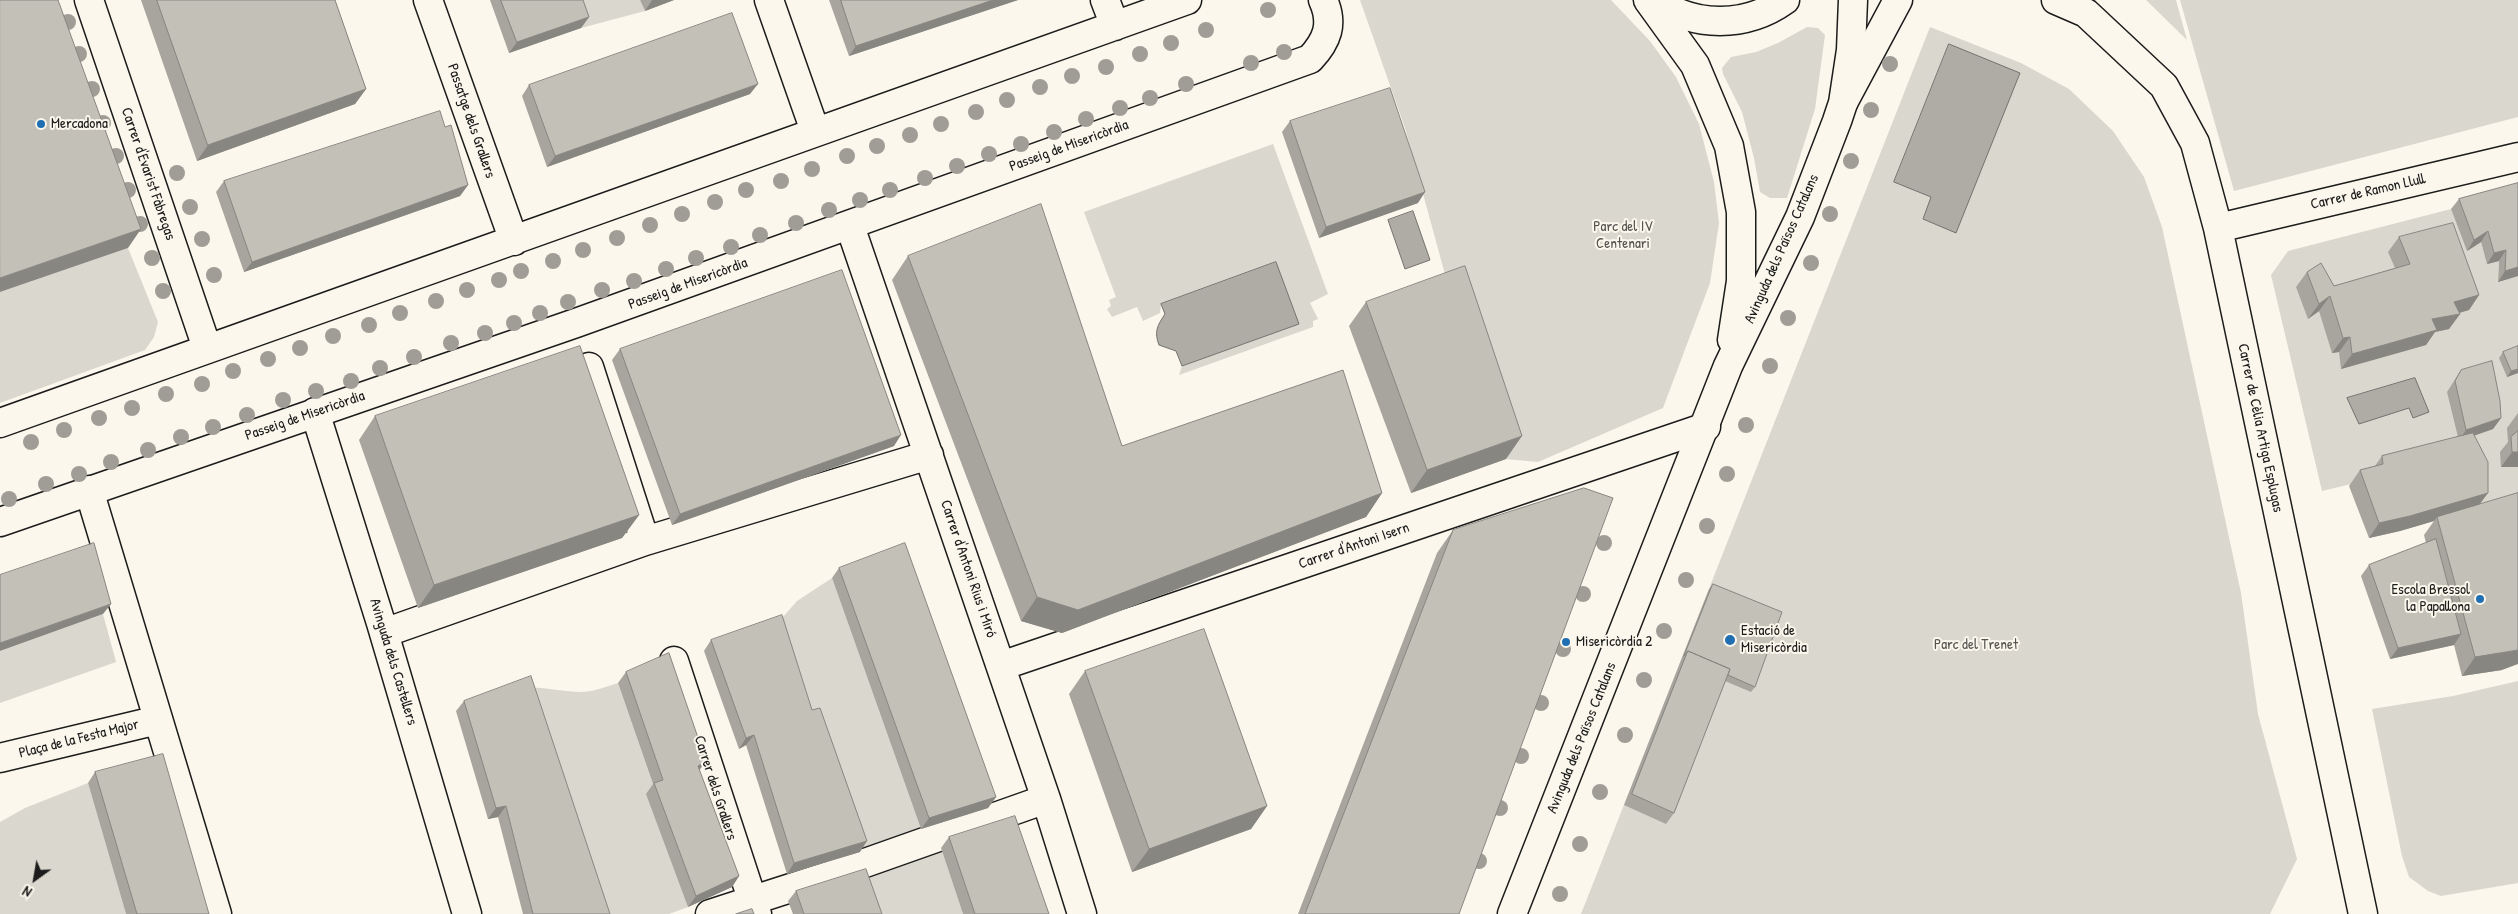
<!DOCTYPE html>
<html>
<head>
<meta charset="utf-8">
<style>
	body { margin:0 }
	#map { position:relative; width:2518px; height:914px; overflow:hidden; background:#fbf7ec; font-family:"Patrick Hand",sans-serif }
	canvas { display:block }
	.north { position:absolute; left:10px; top:854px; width:50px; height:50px; -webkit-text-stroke:4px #fbf7ec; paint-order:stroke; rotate:212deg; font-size:14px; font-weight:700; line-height:20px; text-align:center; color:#1c1c1c }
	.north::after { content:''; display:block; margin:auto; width:18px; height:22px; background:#1c1c1c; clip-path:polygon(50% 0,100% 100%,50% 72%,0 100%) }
</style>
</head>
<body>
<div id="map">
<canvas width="2518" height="914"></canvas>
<div class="north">N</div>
</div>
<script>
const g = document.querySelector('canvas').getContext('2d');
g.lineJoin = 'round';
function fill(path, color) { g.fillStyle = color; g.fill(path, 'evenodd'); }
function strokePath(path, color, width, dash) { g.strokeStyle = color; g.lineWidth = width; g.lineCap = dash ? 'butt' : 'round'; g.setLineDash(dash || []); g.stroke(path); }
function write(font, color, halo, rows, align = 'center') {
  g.font = font + ' "Patrick Hand",sans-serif'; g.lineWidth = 4; g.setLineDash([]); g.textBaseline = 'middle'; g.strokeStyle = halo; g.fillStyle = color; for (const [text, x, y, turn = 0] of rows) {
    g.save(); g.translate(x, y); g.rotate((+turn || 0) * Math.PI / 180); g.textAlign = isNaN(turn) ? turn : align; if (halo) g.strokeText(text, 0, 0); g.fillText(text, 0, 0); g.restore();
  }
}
fill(new Path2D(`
	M571,0H640L645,11L581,28Z
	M1360,0H1611L1650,41L1676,77L1699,124L1714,182L1719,223L1710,283L1663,408L1538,462L1506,459L1449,289L1405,128Z
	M2146,0H2176L2187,40Z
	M2180,0H2518V117L2234,191Z
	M1807,27L1818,28L1825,35L1815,109L1787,198H1770L1760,192L1754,158L1742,112L1723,74L1722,68L1731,57L1756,52L1778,43Z
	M1930,27L2021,63L2069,89L2113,131L2144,177L2162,227L2241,593L2258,714L2297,859L2270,914H1581Z
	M1273,144L1328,294L1310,303L1318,319L1313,321V327L1179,375L1182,366L1299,324L1276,262L1161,304L1160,313L1143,321L1137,307L1112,317L1107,309L1111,306L1109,300L1116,297L1084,212Z
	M2451,209L2467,250L2481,242L2487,263L2499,261L2498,281L2518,276V585L2476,520L2372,479L2322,491L2271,275L2288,251Z
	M128,248L158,322L154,337L145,350L0,403V292Z
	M832,578L921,829L859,851L775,626L797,601Z
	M103,614L116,662L0,703V651Z
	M2518,681V883L2441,896L2428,891L2409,877L2402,856L2372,709L2453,696Z
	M618,683L655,790L688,907L669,914H597L523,687C542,687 560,691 579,692C593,692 606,687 618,683Z
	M88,783L126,914H0V822L25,808Z
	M941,848L963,914H870L858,880Z`), '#dad7ce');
const water = new Path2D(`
	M1949,44L2020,73L1956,233L1923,219L1931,197L1894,182Z
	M1413,211L1430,260L1405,269L1388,220Z
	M1276,262L1299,324L1182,366L1176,351L1159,345C1154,332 1157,326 1165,314L1161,304Z
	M2415,378L2429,412L2413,418L2409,408L2359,424L2347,398Z`);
fill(water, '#afaca5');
strokePath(water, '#74726e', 1);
const minor = new Path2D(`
	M89,0L207,348
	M428,0L514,241
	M769,0L815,131
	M1105,0L1115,26
	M2056,0L2086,13L2164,86L2195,143L2218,228L2363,914
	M1844,101L1898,0
	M850,226L1046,799L1082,914
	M2218,228L2518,157
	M589,367L645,541
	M315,412L381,623L467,914
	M0,423L1187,0
	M89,490L217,914
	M0,522L576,323L1310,59C1327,41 1334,24 1323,0
	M384,633L645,541L929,455
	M674,661L757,914
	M1001,666L1706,427
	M0,758L158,720
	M710,914L831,875L1046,799`);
const major = new Path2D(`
	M1648,0L1695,65L1729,146L1741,212V281L1732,340
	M1655,0C1694,28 1746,28 1785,0
	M1512,914L1728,366L1800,217L1837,121L1843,103L1851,50L1853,0`);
strokePath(minor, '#1c1c1c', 31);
strokePath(major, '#1c1c1c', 31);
strokePath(minor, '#fbf7ec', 28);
strokePath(major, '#fbf7ec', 28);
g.fillStyle = '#a09d97';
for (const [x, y] of [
	[1268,10],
	[68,22],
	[1206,30],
	[1171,43],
	[1284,52],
	[79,54],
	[1140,54],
	[1251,63],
	[1890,64],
	[1106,67],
	[1072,76],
	[1186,84],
	[1040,87],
	[92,89],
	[1150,98],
	[1007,100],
	[1120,108],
	[1871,110],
	[976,112],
	[1086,119],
	[103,123],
	[941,124],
	[1054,132],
	[910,135],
	[1021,144],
	[877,146],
	[989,154],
	[116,156],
	[847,156],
	[1851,161],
	[957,166],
	[812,169],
	[177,173],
	[925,178],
	[781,181],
	[128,190],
	[746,190],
	[890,190],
	[860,200],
	[715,202],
	[190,207],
	[829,210],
	[682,214],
	[1830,214],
	[796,223],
	[140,224],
	[650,225],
	[760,235],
	[617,238],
	[202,239],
	[731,247],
	[583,250],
	[152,258],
	[696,258],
	[553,261],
	[1811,263],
	[666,269],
	[521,271],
	[214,275],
	[499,280],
	[634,281],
	[467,290],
	[602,290],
	[163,291],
	[436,301],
	[568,302],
	[400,313],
	[540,313],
	[1788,318],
	[514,323],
	[369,325],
	[485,333],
	[333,336],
	[451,343],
	[300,348],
	[414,357],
	[268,359],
	[1770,366],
	[380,368],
	[233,371],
	[351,381],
	[202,384],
	[316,391],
	[166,394],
	[283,400],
	[132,408],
	[247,415],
	[99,418],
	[1746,425],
	[213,427],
	[64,430],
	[181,437],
	[31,442],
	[148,450],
	[111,462],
	[79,474],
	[1727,474],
	[46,484],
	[9,499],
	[1707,526],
	[1604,543],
	[1686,580],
	[1583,594],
	[1664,631],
	[1563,649],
	[1644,680],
	[1541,703],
	[1625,735],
	[1521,756],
	[1600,792],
	[1500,808],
	[1580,844],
	[1479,861],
	[1560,894]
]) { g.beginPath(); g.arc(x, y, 8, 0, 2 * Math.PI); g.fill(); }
fill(new Path2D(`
	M141,0H335L366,89L355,104L197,161Z
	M490,0H583L589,17L581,28L509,53Z
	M640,0H674L645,11Z
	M829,0H1018L849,56Z
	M529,85L750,94L547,167L522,96Z
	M1290,121L1418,203L1319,238L1282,132Z
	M445,127L468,185L460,196L244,272L216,192L224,181Z
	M2518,183V276L2498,282L2499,261L2487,264L2481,242L2467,251L2451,209L2459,199Z
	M2399,237L2479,295L2469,310L2459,313L2460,314L2449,329L2435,332L2426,345L2341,369L2339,352L2332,353L2319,311L2308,319L2296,287L2307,272L2334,286L2395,268L2388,252Z
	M908,256L1122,446L1382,493L1366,517L1062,633L1021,621L892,280Z
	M1366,302L1506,459L1411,493L1349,326Z
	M620,349L894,446L672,525L612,360Z
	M2503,352L2518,373L2507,377L2499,358Z
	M2461,370L2501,418L2493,429L2475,435L2480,504L2502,670L2462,676L2454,645L2390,659L2361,576L2369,565L2426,543L2424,535L2434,521L2400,531L2369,538L2349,486L2360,470L2375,466L2382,456L2458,437L2447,392Z
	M2518,413V467H2501L2500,452L2508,442L2507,428Z
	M375,416L639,515L622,538L418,608L359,440Z
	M1453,530L1459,914H1298L1437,553Z
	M839,568L996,797L988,808L921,829L832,578Z
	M1713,584L1755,687L1751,692L1725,681L1674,813L1666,824L1624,805L1709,589Z
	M711,640L812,710L860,852L787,874L746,745L739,749L704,651Z
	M1085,671L1267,806L1251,829L1132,872L1069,694Z
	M626,672L739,876L732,887L688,907L646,794L653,784L618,683Z
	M464,701L610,914H523L498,817L488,819L456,711Z
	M95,772L209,914H126L88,783Z
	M949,837L1049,914H963L941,848Z
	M796,891L882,914H793L788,901Z`), '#a8a59e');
fill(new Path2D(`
	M652,0H674L645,11Z
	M993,0H1018L849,56L856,46Z
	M589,17L581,28L509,53L517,42Z
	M758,84L750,94L547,167L555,156Z
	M366,89L355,104L197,161L208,145Z
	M468,185L460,196L244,272L252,262Z
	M1425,192L1418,203L1319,238L1326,227Z
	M141,229L128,248L0,292V278Z
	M2488,231L2481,242L2467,251L2474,240Z
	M2506,250L2499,261L2487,264L2494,253Z
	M2518,267V276L2498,282L2505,271Z
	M2479,295L2469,310L2444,317L2460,314L2449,329L2435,332L2426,345L2341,369L2352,354L2432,319L2454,302Z
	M2330,296L2319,311L2308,319L2319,304Z
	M2350,337L2339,352L2332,353L2343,338Z
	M2518,369V373L2507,377L2511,371Z
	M2501,418L2493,429L2459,441L2466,430Z
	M901,435L894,446L672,525L680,514Z
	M1522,436L1506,459L1411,493L1427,470Z
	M2512,452H2518V467H2501Z
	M1382,493L1366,517L1062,633L1021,621L1037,597Z
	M2488,493L2477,508L2437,517L2434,521L2400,531L2369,538L2379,523Z
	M639,515L622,538L418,608L434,585Z
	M111,604L103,614L0,651V643Z
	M2461,634L2454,645L2390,659L2398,648Z
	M2518,650V664L2502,670L2462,676L2475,657Z
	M754,735L746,745L739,749L746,738Z
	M706,761L698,772V766Z
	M996,797L988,808L921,829L929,818Z
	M506,806L498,817L488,819L496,808Z
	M1267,806L1251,829L1132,872L1149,849Z
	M867,841L860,852L787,874L794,863Z
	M739,876L732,887L688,907L696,896Z`), '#888681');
const building = new Path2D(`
	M0,0H58L141,229L0,278Z
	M157,0H335L366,89L208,145Z
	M501,0H583L589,17L517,42Z
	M841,0H993L856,46Z
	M732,13L758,84L555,156L529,85Z
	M1390,88L1425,192L1326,227L1290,121Z
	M440,111L445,127L451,125L468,185L252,262L224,181Z
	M2518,183V267L2505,271L2506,250L2494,253L2488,231L2474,240L2459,199Z
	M1041,204L1122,446L1343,370L1382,493L1078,610L1037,597L908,256Z
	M2453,223L2479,295L2454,302L2460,314L2432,319L2437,330L2352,354L2350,337L2343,338L2330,296L2319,304L2307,272L2321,263L2334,286L2410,264L2399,237Z
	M1465,266L1522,436L1427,470L1366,302Z
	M842,270L901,435L680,514L620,349Z
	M580,346L639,515L434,585L375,416Z
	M2518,346V369L2511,371L2503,352Z
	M2492,361L2500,401L2501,418L2466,430L2455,381L2461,370Z
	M2518,431V452H2512L2511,437Z
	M2473,433L2488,462V493L2410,516L2379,523L2360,470L2383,464L2382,456Z
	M1584,488L1613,498L1459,914H1305L1453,530Z
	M2518,493V650L2475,657L2437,517Z
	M2436,539L2461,634L2398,648L2369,565Z
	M94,543L111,604L0,643V575Z
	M905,543L996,797L929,818L839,568Z
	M1713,584L1782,612L1755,687L1728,675L1730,669L1688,651L1684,656Z
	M782,615L812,710L820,708L867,841L794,863L754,735L746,738L711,640Z
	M1204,629L1267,806L1149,849L1085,671Z
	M1688,651L1730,669L1674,813L1632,794Z
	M669,653L706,761L698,766L739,876L696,896L654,783L663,780L626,672Z
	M531,676L610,914H533L506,806L496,808L464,701Z
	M163,754L209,914H137L95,772Z
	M1015,816L1049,914H975L949,837Z
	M866,869L882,914H804L796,891Z
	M752,909L754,914H736Z`);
fill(building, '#c3c0b8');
strokePath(building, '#888681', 1);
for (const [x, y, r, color] of [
	[41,124,5,"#1f6fb2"],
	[2480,599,5,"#1f6fb2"],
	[1730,640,6,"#1f6fb2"],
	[1566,642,5,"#1f6fb2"]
]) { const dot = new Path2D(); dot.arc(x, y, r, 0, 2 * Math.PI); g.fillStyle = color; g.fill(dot); strokePath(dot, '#fbf7ec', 2); }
write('15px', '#1c1c1c', '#fbf7ec', [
	["Passatge dels Grallers",471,121,71],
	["Passeig de Misericòrdia",1069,146,-20],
	["Carrer d'Evarist Fàbregas",148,174,71],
	["Carrer de Ramon Llull",2368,192,-13],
	["Avinguda dels Països Catalans",1782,249,-66],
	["Passeig de Misericòrdia",688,284,-20],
	["Passeig de Misericòrdia",305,416,-19],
	["Carrer de Cèlia Artiga Esplugas",2260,428,78],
	["Carrer d'Antoni Isern",1354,546,-19],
	["Carrer d'Antoni Rius i Miró",968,569,71],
	["Avinguda dels Castellers",393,662,73],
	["Avinguda dels Països Catalans",1582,738,-68],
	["Plaça de la Festa Major",79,739,-14],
	["Carrer dels Grallers",715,788,72]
]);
write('15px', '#1c1c1c', '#fbf7ec', [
	["Mercadona",51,124],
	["Escola Bressol",2470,590,"right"],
	["la Papallona",2470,607,"right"],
	["Estació de",1741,631],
	["Misericòrdia",1741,648],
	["Misericòrdia 2",1576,642]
], 'left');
write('15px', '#555451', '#fbf7ec', [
	["Parc del IV",1623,227],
	["Centenari",1623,244],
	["Parc del Trenet",1976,645]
]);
</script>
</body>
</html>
